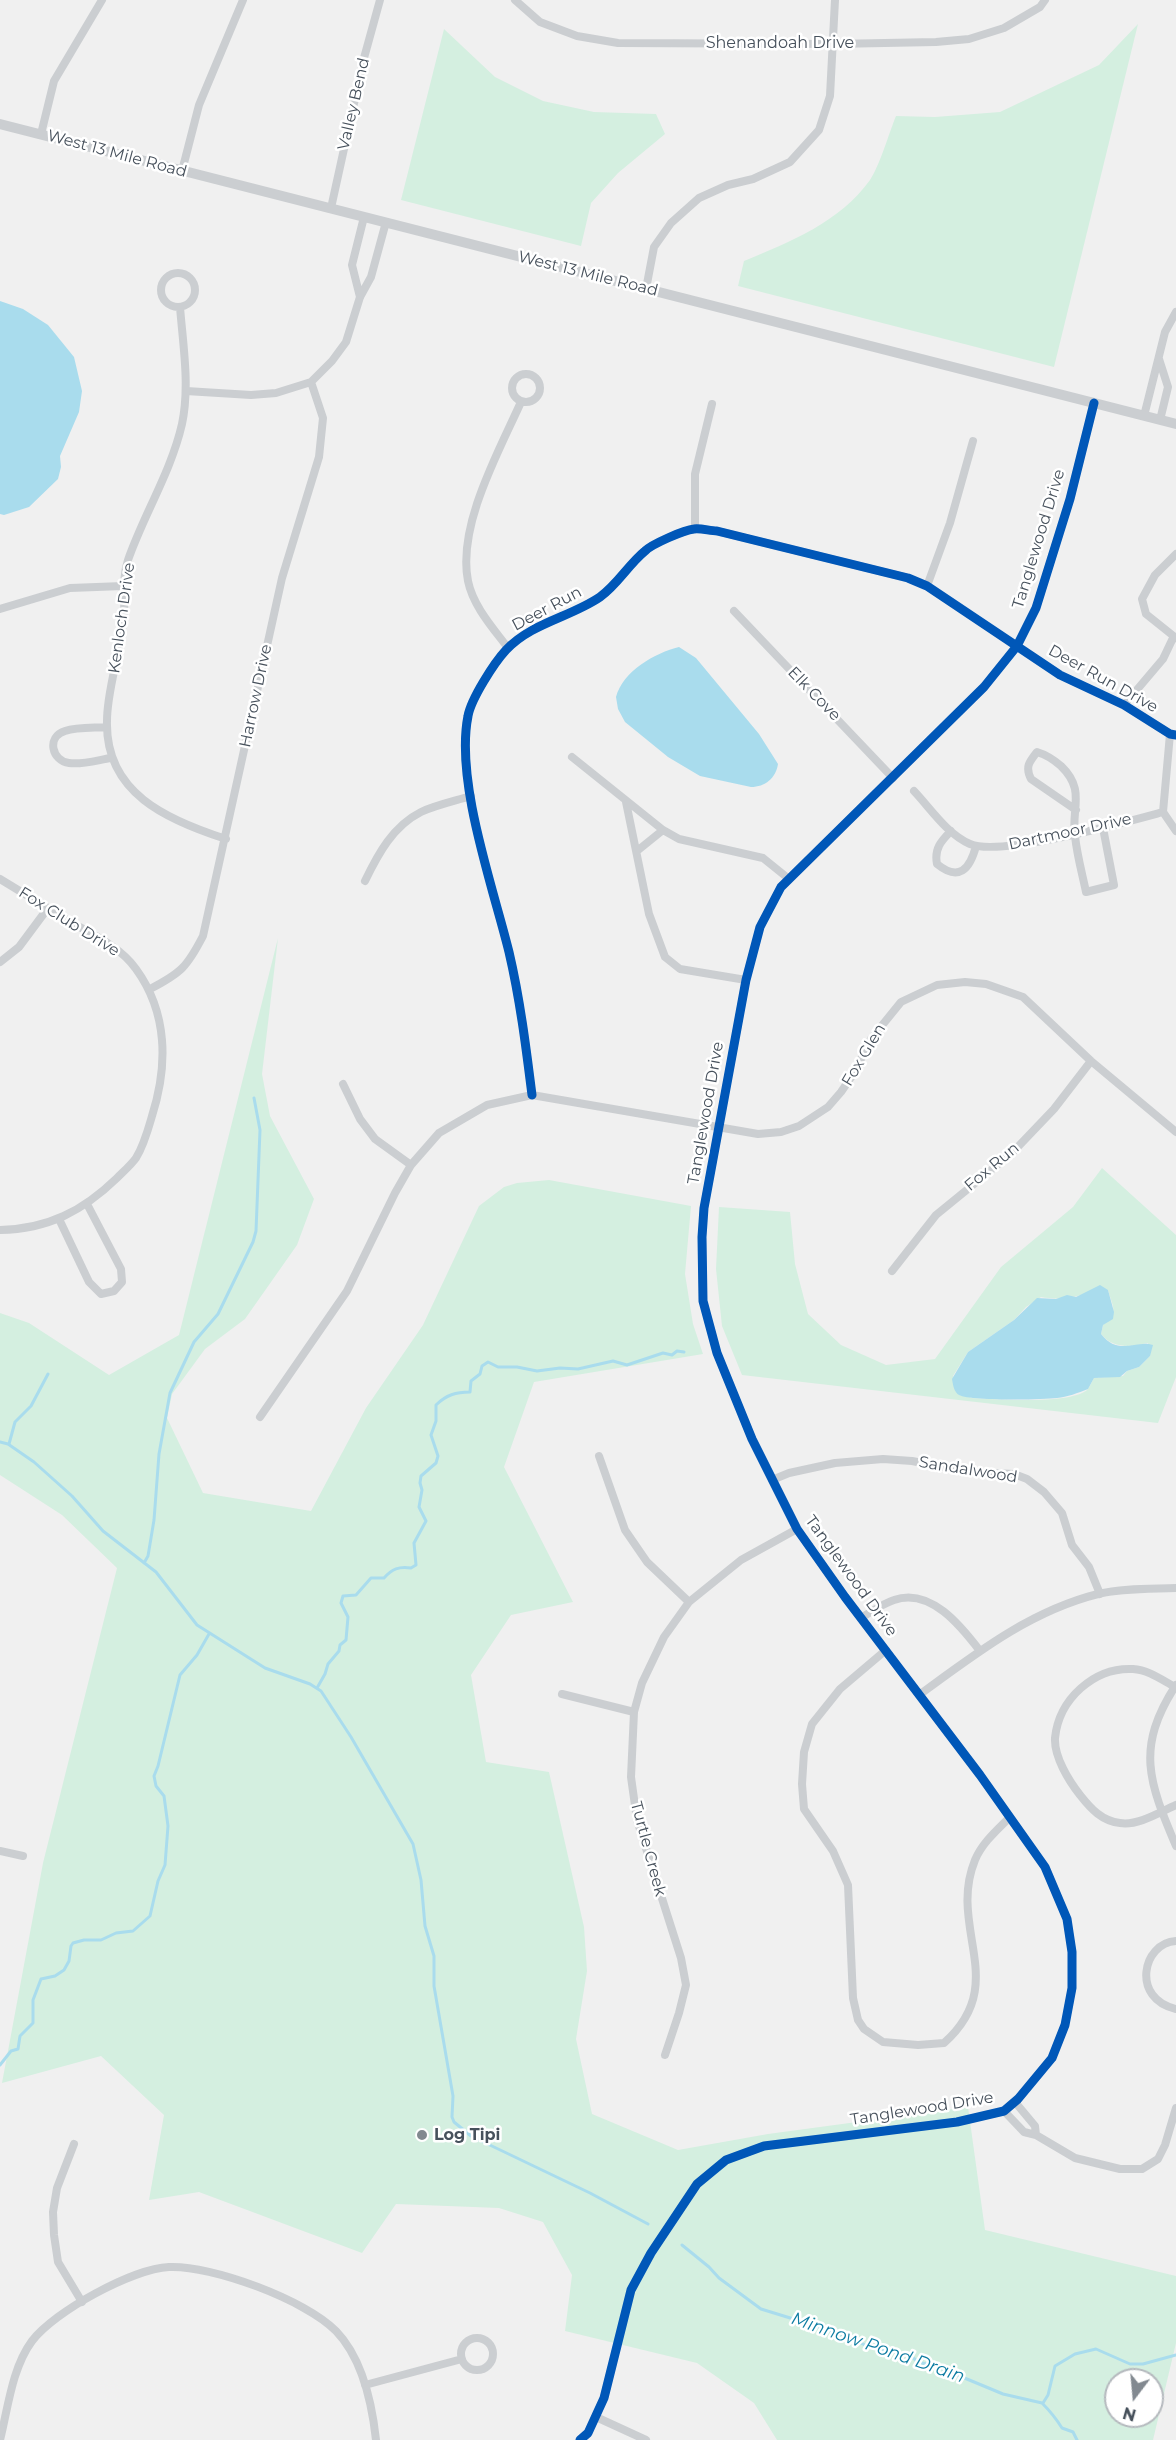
<!DOCTYPE html>
<html>
<head>
<meta charset="utf-8">
<style>
	body { margin:0 }
	#map { position:relative; width:1176px; height:2440px; overflow:hidden; background:#f0f0f0; font-family:Montserrat,sans-serif }
	canvas { display:block }
	.north { position:absolute; left:1104px; top:2368px; width:60px; height:60px; box-sizing:border-box; background:#fff; border:2px solid #b5b9be; border-radius:50%; rotate:196deg; font-size:16px; font-weight:700; line-height:24px; text-align:center; color:#47515c }
	.north::after { content:''; display:block; margin:auto; width:21px; height:27px; background:#828990; clip-path:polygon(50% 0,100% 100%,50% 72%,0 100%) }
</style>
</head>
<body>
<div id="map">
<canvas width="1176" height="2440"></canvas>
<div class="north">N</div>
</div>
<script>
const g = document.querySelector('canvas').getContext('2d');
g.lineJoin = 'round';
function fill(path, color) { g.fillStyle = color; g.fill(path, 'evenodd'); }
function strokePath(path, color, width, dash) { g.strokeStyle = color; g.lineWidth = width; g.lineCap = dash ? 'butt' : 'round'; g.setLineDash(dash || []); g.stroke(path); }
function write(font, color, halo, rows, align = 'center') {
  g.font = font + ' Montserrat,sans-serif'; g.lineWidth = 5; g.setLineDash([]); g.textBaseline = 'middle'; g.strokeStyle = halo; g.fillStyle = color; for (const [text, x, y, turn = 0] of rows) {
    g.save(); g.translate(x, y); g.rotate((+turn || 0) * Math.PI / 180); g.textAlign = isNaN(turn) ? turn : align; if (halo) g.strokeText(text, 0, 0); g.fillText(text, 0, 0); g.restore();
  }
}
fill(new Path2D(`
	M1138,24L1054,367L738,286L744,261C790,242 840,222 870,180C880,165 889,133 896,116L935,117L1000,112L1099,65Z
	M444,29L495,77L543,101L594,112L656,114L665,134L618,173L591,203L581,246L401,200Z
	M278,938L262,1074L270,1116L314,1199L297,1245L245,1319L205,1349L172,1394L167,1418L203,1493L311,1511L366,1408L423,1325L479,1206L504,1187L517,1183L549,1180L691,1206L685,1274L693,1324L703,1354L534,1382L504,1467L573,1602L511,1615L471,1675L486,1762L549,1772L584,1927L587,1971L576,2039L592,2114L678,2150L768,2134L968,2107L985,2230L1176,2276V2343L1153,2440H777L754,2403L697,2363L565,2331L572,2275L543,2222L499,2208L396,2204L362,2253L199,2192L149,2200L164,2115L101,2056L2,2083L43,1863L117,1568L62,1515L0,1475V1313L29,1323L109,1375L179,1335ZM1116,2380H1152V2416H1116Z
	M1102,1168L1176,1235V1377L1158,1423L742,1375L722,1326L716,1269L719,1207L790,1212L795,1264L808,1314L841,1345L886,1365L935,1359L1001,1267L1073,1207ZM1093,1289L1108,1290C1113,1308 1119,1312 1103,1325L1101,1334C1113,1349 1131,1347 1148,1343L1150,1356L1139,1367L1127,1371L1123,1376L1094,1378C1092,1381 1090,1387 1087,1390C1068,1405 996,1399 971,1398L953,1376L968,1352L1014,1320L1026,1307L1041,1297C1059,1300 1078,1299 1093,1289Z`), '#d4efe0');
fill(new Path2D(`
	M0,301L23,309L48,325L74,357L82,391L79,412L60,456L61,467L58,479L29,507L4,515L0,514Z
	M679,647L696,658L759,734L778,764C776,778 765,787 751,787L700,776L668,757L625,722L618,709L616,697C623,671 655,653 679,647Z
	M1100,1285L1108,1290L1114,1312L1113,1319L1103,1325L1101,1334C1119,1357 1136,1339 1153,1345L1150,1356L1139,1367L1127,1371L1120,1377L1094,1378L1088,1389C1078,1393 1067,1397 1057,1398C1042,1400 970,1401 959,1395C954,1392 953,1385 952,1379L968,1352L1014,1320L1037,1298L1056,1299L1067,1295L1076,1297Z`), '#a9dced');
strokePath(new Path2D(`
	M0,1442L8,1444L34,1462L72,1496L103,1531L156,1572L197,1625L265,1668L310,1684L321,1691L351,1737L413,1844L421,1880L425,1926L434,1956V1986L453,2096L452,2117L454,2122L471,2136L590,2193L648,2224
	M9,1444L15,1422L31,1406L48,1374
	M144,1563L148,1556L154,1520L159,1454L170,1393L194,1342L218,1314L253,1242L256,1231L260,1130L254,1098
	M317,1688L325,1674L328,1664L339,1651L340,1645L346,1640L348,1617L341,1603L343,1596L356,1595L371,1578H384C392,1569 399,1566 411,1568L416,1565L414,1543L426,1521L419,1507L422,1490L420,1483L421,1476L436,1463L438,1456L431,1435L436,1421V1405C446,1395 456,1392 470,1392L471,1381L480,1374L482,1366L488,1362L498,1367H517L537,1371L560,1368L578,1369L613,1361L627,1365L663,1353L672,1355L677,1351L684,1352
	M0,2065L11,2051L18,2049L20,2036L33,2023V2000L41,1979L55,1976L64,1970L69,1961L71,1946L73,1943L84,1940H101L116,1933L133,1931L150,1916L158,1881L165,1865L168,1826L164,1796L156,1786L154,1776L158,1766L180,1675L197,1655L209,1634
	M682,2245L709,2267L719,2278L761,2309L839,2333L865,2345L911,2356L918,2362L938,2367L1003,2394L1042,2403C1048,2409 1057,2420 1062,2428L1073,2432L1077,2440
	M1043,2403L1048,2395L1055,2366L1075,2354L1096,2349L1130,2364H1143L1176,2355`), '#a9dced', 3);
strokePath(new Path2D(`
	M515,0L540,22L577,36L618,43L833,44L936,42L969,39L1004,28L1040,7L1045,0
	M41,134L54,81L102,0
	M182,171L199,105L243,0
	M331,208L364,58L380,0
	M161 290a17 17 0 1 1 34 0a17 17 0 1 1-34 0Z
	M646,289L654,247L671,223L699,198L728,185L753,179L790,162L819,130L830,96L835,0
	M360,297L352,265L364,217
	M180,307C183,345 190,386 182,424C171,472 144,514 128,560C122,578 125,595 124,614C124,623 121,632 120,641C116,667 107,695 107,721C105,793 167,820 226,839
	M1159,359L1168,387L1160,420
	M512 388a14 14 0 1 1 28 0a14 14 0 1 1-28 0Z
	M186,391L251,395L276,393L311,382L332,361L346,342L360,297L371,277L386,222
	M1144,416L1165,332L1176,312
	M695,528V474L712,404
	M1176,554L1155,575L1142,599L1146,614L1176,638
	M927,586L950,523L973,441
	M0,609L70,588L123,586
	M734,611L893,778
	M508,648C493,628 473,606 468,581C457,526 499,451 521,402
	M1124,705L1163,659L1173,638
	M107,727C94,728 77,727 65,731C46,737 52,761 69,763C82,765 98,760 111,758
	M1170,734L1163,812L1176,831
	M572,757L663,830L679,839L763,858L789,879
	M914,791C931,809 947,834 970,844C1001,857 1126,822 1163,812
	M626,802L649,914L665,957L680,969L746,980
	M1076,810L1031,779C1025,767 1029,762 1037,752C1047,755 1053,759 1061,766C1086,790 1071,808 1075,836C1077,855 1082,873 1086,892L1114,885L1103,828
	M951,831C941,841 934,849 937,864C959,882 970,869 976,846
	M637,851L663,830
	M0,879C25,894 49,909 74,924C96,936 121,948 136,969C168,1013 168,1066 152,1116C148,1130 144,1145 136,1158C131,1165 123,1172 117,1178C83,1211 48,1229 0,1230
	M365,881C378,854 393,826 421,812C436,805 455,801 471,796
	M0,962L19,947L48,908
	M150,989C181,973 187,967 203,936L282,578L319,457L323,418L311,382
	M343,1084L360,1119L375,1139L411,1165
	M532,1095C526,1047 520,999 509,952C493,887 455,781 468,716C471,699 494,663 506,650C531,623 571,617 600,597C618,584 628,565 645,551C652,544 684,530 694,529C701,528 710,531 717,531L908,578L927,586L1060,675L1124,705L1170,734L1176,735
	M59,1219L89,1282L101,1294L114,1291L122,1282L121,1269L87,1204
	M892,1271L936,1215L1012,1153L1054,1109L1091,1061
	M260,1417L347,1291L395,1193L411,1165L439,1133L487,1105L532,1095L758,1134L781,1132L799,1126L828,1107L841,1092L854,1073L871,1039L901,1002L937,985L965,982L986,984L1023,997L1091,1061L1176,1132
	M599,1456L625,1530L647,1562L689,1602
	M772,1480L789,1473L835,1463L883,1459L912,1461L970,1472L1014,1474L1027,1479L1044,1492L1062,1513L1072,1545L1089,1567L1100,1594
	M861,1618C871,1612 882,1604 894,1600C930,1587 961,1626 980,1651
	M886,1650L840,1689L812,1724L804,1752L802,1784L804,1809L833,1851L848,1885L853,1998L858,2020L864,2029L883,2042L918,2045L944,2043C1011,1983 947,1929 975,1860C982,1843 997,1830 1010,1817
	M1176,1685C1135,1748 1149,1782 1176,1846
	M1175,1687C1162,1680 1149,1670 1133,1669C1094,1667 1059,1699 1055,1738C1054,1757 1069,1781 1080,1795C1091,1809 1102,1821 1120,1823C1138,1826 1160,1812 1176,1805
	M562,1694L634,1712
	M919,1695C975,1654 1030,1611 1098,1594C1123,1588 1151,1589 1176,1588
	M0,1851L23,1856
	M1176,1941C1142,1943 1131,1999 1176,2009
	M665,2055L679,2013L686,1985L681,1958L637,1820L631,1777L634,1712L642,1683L664,1637L689,1602L741,1560L797,1529
	M1015,2102L1035,2126L1036,2135
	M1004,2111L1024,2132L1036,2135L1075,2158L1120,2169H1142L1158,2159L1165,2145L1176,2108
	M74,2144L57,2188L53,2212L54,2235L58,2262L82,2302
	M461 2354a16 16 0 1 1 32 0a16 16 0 1 1-32 0Z
	M365,2385L462,2359
	M596,2417L646,2440
	M0,2440C8,2408 12,2368 32,2341C55,2311 132,2269 169,2267C212,2265 306,2300 336,2331C363,2359 372,2403 376,2440
	M580,2440L588,2433L604,2398L631,2290L651,2253L697,2184L726,2160L764,2146L957,2122L1004,2111L1018,2099L1052,2058L1065,2025L1072,1988V1952L1067,1919L1045,1867L980,1775L845,1597L797,1529L752,1439L717,1353L703,1301L702,1237L704,1208L746,980L760,927L781,887L984,687L1017,646L1036,608L1070,499L1094,403`), '#cbced1', 8);
strokePath(new Path2D(`
	M0,124L1176,424`), '#cbced1', 10);
strokePath(new Path2D(`
	M532,1095C526,1047 520,999 509,952C493,887 455,781 468,716C471,699 494,663 506,650C531,623 571,617 600,597C618,584 628,565 645,551C652,544 684,530 694,529C701,528 710,531 717,531L908,578L927,586L1060,675L1124,705L1170,734L1176,735
	M580,2440L588,2433L604,2398L631,2290L651,2253L697,2184L726,2160L764,2146L957,2122L1004,2111L1018,2099L1052,2058L1065,2025L1072,1988V1952L1067,1919L1045,1867L980,1775L845,1597L797,1529L752,1439L717,1353L703,1301L702,1237L704,1208L746,980L760,927L781,887L984,687L1017,646L1036,608L1070,499L1094,403`), '#0057b8', 9);
for (const [x, y, r, color] of [
	[422,2135,6,"#828990"]
]) { const dot = new Path2D(); dot.arc(x, y, r, 0, 2 * Math.PI); g.fillStyle = color; g.fill(dot); strokePath(dot, '#fff', 2); }
write('16px', '#47515c', '#fff', [
	["Shenandoah Drive",780,43],
	["Valley Bend",354,104,-77],
	["West 13 Mile Road",117,154,15],
	["West 13 Mile Road",588,274,14],
	["Tanglewood Drive",1039,539,-73],
	["Deer Run",547,609,-28],
	["Kenloch Drive",122,618,-82],
	["Deer Run Drive",1103,679,29],
	["Elk Cove",814,694,46],
	["Harrow Drive",256,696,-78],
	["Dartmoor Drive",1070,832,-12],
	["Fox Club Drive",69,922,32],
	["Fox Glen",864,1055,-59],
	["Tanglewood Drive",706,1113,-80],
	["Fox Run",992,1167,-40],
	["Sandalwood",968,1470,9],
	["Tanglewood Drive",851,1576,54],
	["Turtle Creek",648,1849,75],
	["Tanglewood Drive",922,2109,-9]
]);
write('bold 16px', '#47515c', '#fff', [
	["Log Tipi",434,2135]
], 'left');
write('italic 18px', '#0d7ca2', '#fff', [
	["Minnow Pond Drain",878,2348,19]
]);
</script>
</body>
</html>
